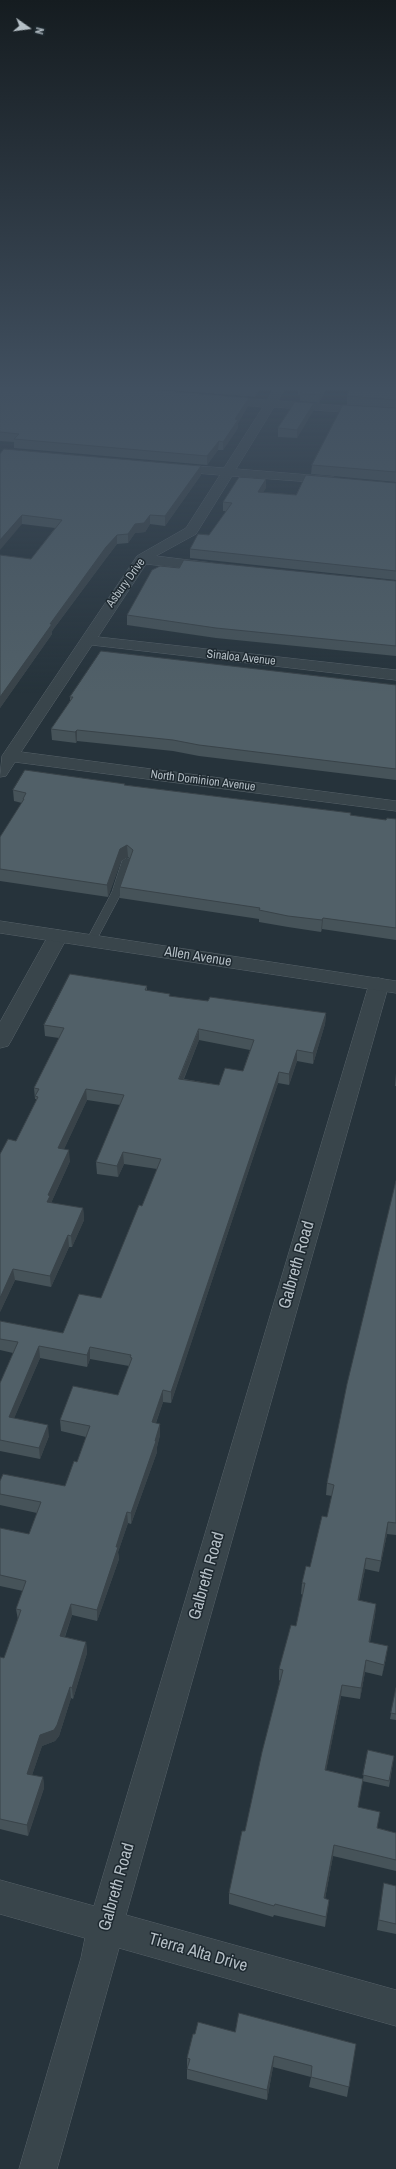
<!DOCTYPE html>
<html>
<head>
<meta charset="utf-8">
<style>
	body { margin:0 }
	#map { position:relative; width:396px; height:2169px; overflow:hidden; background:#26333b; font-family:"Archivo Narrow",sans-serif }
	canvas { display:block }
	.north { position:absolute; left:8px; top:8px; width:40px; height:40px; -webkit-text-stroke:3px #1e2930; paint-order:stroke; rotate:104deg; font-size:11px; font-weight:700; line-height:16px; text-align:center; color:#b5bfc6 }
	.north::after { content:''; display:block; margin:auto; width:14px; height:18px; background:#b5bfc6; clip-path:polygon(50% 0,100% 100%,50% 72%,0 100%) }
</style>
</head>
<body>
<div id="map">
<canvas width="396" height="2169"></canvas>
<div class="north">N</div>
</div>
<script>
const g = document.querySelector('canvas').getContext('2d');
g.lineJoin = 'round';
function strokePath(path, color, width, dash) { g.strokeStyle = color; g.lineWidth = width; g.lineCap = dash ? 'butt' : 'round'; g.setLineDash(dash || []); g.stroke(path); }
function fill(path, color) { g.fillStyle = color; g.fill(path, 'evenodd'); }
function write(font, color, halo, rows, align = 'center') {
  g.font = font + ' "Archivo Narrow",sans-serif'; g.lineWidth = 3; g.setLineDash([]); g.textBaseline = 'middle'; g.strokeStyle = halo; g.fillStyle = color; for (const [text, x, y, turn = 0] of rows) {
    g.save(); g.translate(x, y); g.rotate((+turn || 0) * Math.PI / 180); g.textAlign = isNaN(turn) ? turn : align; if (halo) g.strokeText(text, 0, 0); g.fillText(text, 0, 0); g.restore();
  }
}
const service = new Path2D(`
	M127,858L132,861L122,892L96,941L91,944L87,943L86,941L112,892L122,861Z`);
const minor = new Path2D(`
	M273,390H284L278,401L396,410V416L274,407L236,469L334,477L340,481L338,484L232,476L196,534L156,556L212,563L219,567L217,570L212,571L146,564L98,637L396,670V680L92,645L21,752L396,801V811L15,762L6,776L0,777L2,756L137,556L186,528L220,475L171,471L167,470L165,467L167,464L224,468L263,407L219,403L213,400L219,397L267,400Z
	M58,930L65,932L68,936L11,1041L8,1046L0,1048V1022L48,936L51,932Z
	M379,978L386,980L389,984L126,1915L396,1990V2026L119,1948L57,2169H19L81,1958L85,1938L0,1914V1880L94,1906L369,984L372,980Z`);
const tertiary = new Path2D(`
	M0,921L396,981V993L0,933Z`);
strokePath(service, '#576269', 1);
strokePath(minor, '#576269', 1);
strokePath(tertiary, '#576269', 1);
fill(service, '#39454b');
fill(minor, '#39454b');
fill(tertiary, '#39454b');
fill(new Path2D(`
	M0,390L248,406L238,423V428L223,450H218L207,465L14,448V442L0,441Z
	M169,390H259L255,397Z
	M298,390H326L319,403L300,401V395H298Z
	M396,390V482L311,474L312,465L395,408L347,405V396Z
	M314,403L313,411L297,438L278,437V428Z
	M0,454L201,466V475L165,526L150,524L145,532L135,533L128,543L117,544L107,557L52,631V634L0,708V555L31,559L55,528L22,524Z
	M396,483V580L190,558V549L209,535L226,511H223V502L266,488L263,492L296,495Z
	M179,568L396,581V656L216,638L127,625V615Z
	M396,685V780L199,756L173,751L77,741L76,743L52,740L51,729L70,701V697Z
	M125,785L351,813V816L386,820L396,819V940L322,929L321,932L288,927L259,922V919L120,898V887L130,859L128,857L121,861L108,897L0,881V837L22,803L14,801L13,790Z
	M147,986V990L170,996L208,1001L326,1013L325,1024L313,1064L297,1061L289,1085L278,1083L171,1403L163,1402L156,1423L160,1435L157,1447V1452L131,1524L128,1523L118,1552L119,1559L97,1621L72,1615L65,1637L86,1642L87,1653L73,1699L71,1698L59,1736L55,1741L42,1746L32,1775L43,1777L44,1788L28,1836L0,1829V1657L4,1658L18,1620L16,1609L23,1591L0,1586V1528L29,1534L37,1513L0,1505V1481L65,1486L77,1462L86,1437L61,1431L60,1420L118,1395L129,1366L90,1359L87,1367L40,1358L14,1418L49,1436L40,1459L0,1451V1383L13,1353L0,1350V1321L63,1333L101,1298L142,1206L157,1169L124,1164L118,1177L97,1174L96,1162L120,1105L87,1100L64,1149L70,1161L51,1203L83,1208L84,1220L72,1247H69L51,1287L15,1280L0,1312L16,1141L36,1101V1099H35L34,1088L59,1038L45,1036L44,1025ZM199,1040L250,1050L243,1071L219,1085L184,1079Z
	M396,1073V1086H395Z
	M396,1181V1535L387,1534L379,1572L365,1569L359,1600L376,1604L375,1615L370,1642L386,1658L382,1676L365,1672L360,1699L341,1696L326,1770L363,1779L368,1750L394,1756L389,1787L362,1781L358,1807L378,1828L396,1833V1871L333,1856L325,1899L329,1900L325,1927L274,1915L273,1917L229,1904V1893L245,1831L280,1681L279,1680V1669L296,1626L303,1595L301,1594L302,1583L310,1567L327,1517L332,1496L326,1495L327,1483Z
	M396,1688V1720L390,1719Z
	M384,1883L396,1886V1934L377,1930Z
	M195,2034L356,2044L347,2097L309,2087L311,2077L273,2067L267,2100L187,2079V2058Z`), '#465359');
fill(new Path2D(`
	M255,390H259L255,397Z
	M322,390H326L319,403V395Z
	M249,398L248,406L238,423V428L223,450V442L235,419Z
	M314,403L313,411L297,438V430Z
	M219,441L218,450L207,465V456Z
	M201,466V475L165,526V516Z
	M266,479V488L258,501V492Z
	M22,515V524L0,550V540Z
	M150,515V524L145,532L135,533L128,543V534L135,524Z
	M117,535V544L107,557L52,631V634L0,708V697L50,624L106,547Z
	M77,730V741L76,743L75,732Z
	M127,845L128,857L121,861L108,897L107,885L120,849Z
	M323,918L322,929L321,932L322,920Z
	M326,1013L325,1024L313,1064V1053Z
	M199,1029V1040L179,1090V1079Z
	M297,1050V1061L289,1085V1074Z
	M279,1072L278,1083L171,1403V1392Z
	M86,1089L87,1100L59,1160L58,1148Z
	M69,1150L70,1161L51,1203L47,1202L48,1195Z
	M123,1152L124,1164L118,1177L117,1166Z
	M83,1208L84,1220L72,1247L71,1236Z
	M68,1235L69,1247L51,1287L50,1276Z
	M13,1269L15,1280L0,1312V1298Z
	M39,1346L40,1358L10,1428L9,1417Z
	M90,1347V1359L87,1367V1355Z
	M163,1390V1402L152,1434V1422Z
	M160,1424V1435L157,1447V1452L131,1524V1513Z
	M48,1425L49,1436L40,1459L39,1448Z
	M127,1512L128,1523L118,1552L119,1559L97,1621V1610L116,1547Z
	M388,1522L387,1534L379,1572L381,1561Z
	M366,1558L365,1569L356,1611L358,1600Z
	M71,1604L72,1615L61,1647L60,1636Z
	M376,1604L375,1615L367,1653L369,1642Z
	M86,1642L87,1653L73,1699L72,1688Z
	M388,1646L386,1658L382,1676L384,1665Z
	M366,1660L365,1672L360,1699L361,1688Z
	M342,1685L341,1696L324,1781L325,1770Z
	M70,1687L71,1698L59,1736L55,1741L42,1746L29,1784L27,1774L40,1735Z
	M43,1777L44,1788L28,1836L27,1825Z
	M334,1845L333,1856L323,1909L324,1898Z
	M329,1900L328,1910L325,1927L326,1917Z
	M274,2056L273,2067L267,2100V2090Z`), '#394349');
const building = new Path2D(`
	M0,390H151L249,398L235,419L238,420L223,442L219,441L207,456L14,439L19,434L0,432Z
	M302,390H322L319,395L300,393Z
	M350,390H396V400L347,396Z
	M295,402L314,403L297,430L278,428Z
	M343,405L396,408V472L312,465Z
	M4,449L201,466L165,516L150,515L144,523L135,524L128,534L117,535L106,547L50,624H52L0,697V555L31,559L62,520L22,515L0,540V454Z
	M306,475L396,483V571L190,549L198,534L209,535L232,503L223,502L239,477L266,479L258,492L296,495Z
	M184,560L396,581V646L216,628L127,615L152,570L160,566L179,568Z
	M101,651L396,685V769L199,745L173,740L77,730L75,732L51,729L73,697H70Z
	M25,770L125,784L124,785L351,813L350,815L386,820L387,818L396,819V928L323,918L322,920L288,916L259,910L260,908L120,887L133,850L127,845L120,849L107,885L0,869V837L24,799H23L26,793L13,790Z
	M70,974L147,986L145,990L170,994L169,996L208,1001L210,997L326,1013L313,1053L297,1050L289,1074L279,1072L171,1392L163,1390L152,1422L160,1424L155,1441H156L131,1513L127,1512L116,1547H118L97,1610L71,1604L60,1636L86,1642L72,1688L70,1687L57,1725L54,1730L40,1735L27,1774L43,1777L27,1825L0,1819V1657L4,1658L21,1610L16,1609L26,1581L0,1575V1528L29,1534L41,1502L0,1494V1481L3,1474L65,1486L74,1461L77,1462L90,1426L60,1420L73,1386L118,1395L132,1358L130,1357L131,1355L90,1347L87,1355L39,1346L9,1417L48,1425L39,1448L0,1440V1383L18,1342L0,1339V1321L63,1333L79,1294L101,1298L139,1205L142,1206L161,1159L123,1152L117,1166L96,1162L124,1095L86,1089L58,1148L69,1150L48,1195L50,1196L47,1202L83,1208L71,1236L68,1235L50,1276L13,1269L0,1298V1154L8,1139L16,1141L38,1097L35,1096L39,1089L34,1088L64,1028L44,1025ZM199,1029L254,1040L243,1071L225,1068L219,1085L179,1079Z
	M396,1181V1523L388,1522L381,1561L366,1558L358,1600L376,1604L369,1642L388,1646L384,1665L366,1660L361,1688L342,1685L325,1770L363,1779L358,1807L380,1812L377,1828L396,1833V1860L334,1845L324,1898L329,1900L326,1917L275,1904L274,1906L229,1893L242,1831H245L262,1752L283,1670L279,1669L291,1625L296,1626L305,1583H302L306,1566L310,1567L322,1516L327,1517L334,1485L327,1483L347,1384Z
	M396,1688V1714L391,1713Z
	M368,1750L394,1756L389,1781L363,1775Z
	M384,1883L396,1886V1924L379,1920Z
	M239,2013L356,2044L349,2087L311,2077L312,2066L274,2056L267,2090L187,2069L190,2059L187,2058L193,2034H195L198,2022L235,2032Z`);
fill(building, '#516068');
strokePath(building, '#394349', 1);
const sky = g.createLinearGradient(0, 0, 0, 694);
sky.addColorStop(0, '#151c20');
sky.addColorStop(0.56, '#415060');
sky.addColorStop(1, '#41506000');
g.fillStyle = sky;
g.fillRect(0, 0, 396, 694);
write('12px', '#b5bfc6', '#1e2930', [
	["Asbury Drive",126,583,-54],
	["Sinaloa Avenue",241,658,6],
	["North Dominion Avenue",203,781,7]
]);
write('14px', '#b5bfc6', '#1e2930', [
	["Allen Avenue",198,957,9]
]);
write('17px', '#b5bfc6', '#1e2930', [
	["Galbreth Road",297,1265,-74],
	["Galbreth Road",207,1576,-74],
	["Galbreth Road",117,1887,-74],
	["Tierra Alta Drive",198,1953,16]
]);
</script>
</body>
</html>
